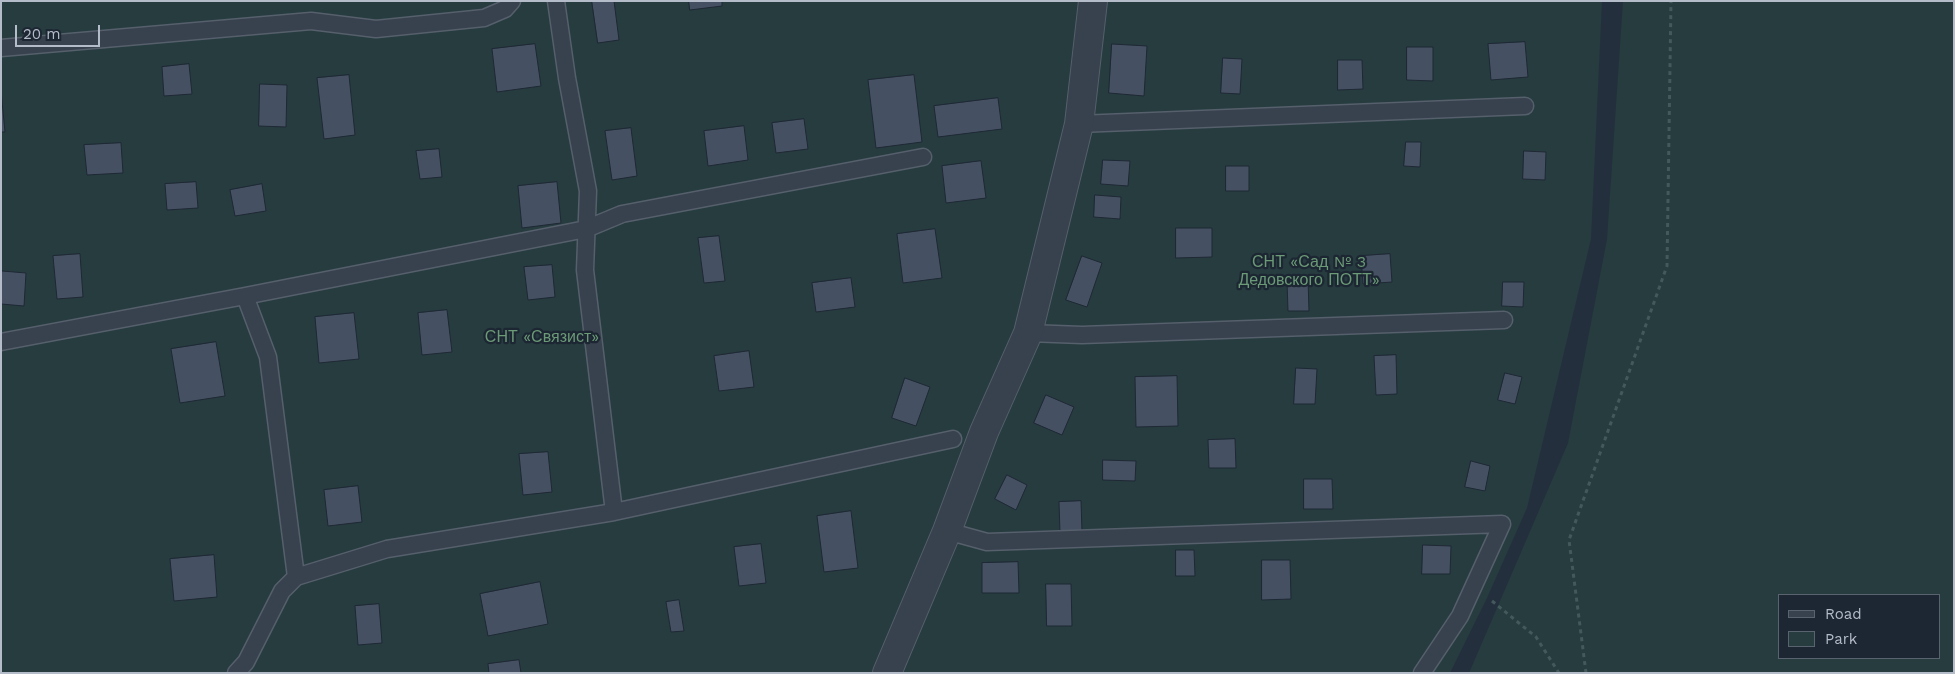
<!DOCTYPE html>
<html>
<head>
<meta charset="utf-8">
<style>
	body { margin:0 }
	#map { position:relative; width:1955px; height:674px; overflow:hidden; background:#242f3e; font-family:"Work Sans",sans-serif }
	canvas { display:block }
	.frame { position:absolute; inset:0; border:2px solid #b4bcc9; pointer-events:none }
	.legend { position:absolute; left:1778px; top:594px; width:162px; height:65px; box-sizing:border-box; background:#1d2633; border:1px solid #59626f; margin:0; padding:6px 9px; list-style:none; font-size:15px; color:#b4bcc9 }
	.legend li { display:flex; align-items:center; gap:10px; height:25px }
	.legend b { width:25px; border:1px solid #59626f }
	.scale { position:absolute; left:15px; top:25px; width:85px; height:22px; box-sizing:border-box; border:2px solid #b4bcc9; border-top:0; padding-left:6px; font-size:15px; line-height:18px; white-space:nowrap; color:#b4bcc9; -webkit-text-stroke:4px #1d2633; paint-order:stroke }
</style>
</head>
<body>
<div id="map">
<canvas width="1955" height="674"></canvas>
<div class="frame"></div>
<ul class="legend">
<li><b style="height:6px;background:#38414e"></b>Road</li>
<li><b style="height:14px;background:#263c3f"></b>Park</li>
</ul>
<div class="scale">20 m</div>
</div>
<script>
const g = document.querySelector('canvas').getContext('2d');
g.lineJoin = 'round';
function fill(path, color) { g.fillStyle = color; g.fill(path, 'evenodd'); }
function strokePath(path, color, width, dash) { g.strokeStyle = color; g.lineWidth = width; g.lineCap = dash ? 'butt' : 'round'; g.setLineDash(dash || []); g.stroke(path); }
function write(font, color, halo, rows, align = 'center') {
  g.font = font + ' "Work Sans",sans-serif'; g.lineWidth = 4.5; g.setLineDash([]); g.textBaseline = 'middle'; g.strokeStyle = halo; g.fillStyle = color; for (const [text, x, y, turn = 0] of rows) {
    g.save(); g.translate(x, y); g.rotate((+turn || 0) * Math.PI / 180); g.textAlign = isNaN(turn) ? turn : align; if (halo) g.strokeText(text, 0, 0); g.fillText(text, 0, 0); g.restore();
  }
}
fill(new Path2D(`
	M1,1H1602L1591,239L1527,508L1487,598L1450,673H1Z
	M1623,1H1954V673H1469L1568,443L1607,239ZM1779,595H1939V658H1779Z`), '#263c3f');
const building = new Path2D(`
	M592,1H614L619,40L598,43Z
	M689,1H722V6L690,10Z
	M1525,42L1528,77L1491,80L1488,44Z
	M535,44L541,86L497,92L492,49Z
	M1112,44L1147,46L1144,96L1109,93Z
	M1407,47H1433V81L1407,80Z
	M1223,58L1242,59L1240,94L1221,93Z
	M1338,60H1362L1363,89L1338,90Z
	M189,64L192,94L164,96L162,67Z
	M349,75L355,135L324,139L317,78Z
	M914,75L922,142L876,148L868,80Z
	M260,84L287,85L286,127L259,126Z
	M1,91L5,132H1Z
	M998,98L1002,129L938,137L934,106Z
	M804,119L808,149L776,153L772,123Z
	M744,126L748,160L708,166L704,131Z
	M631,128L637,176L612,180L605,131Z
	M1406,142H1421L1420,167L1404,166Z
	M121,143L123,173L87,175L84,145Z
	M439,149L442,177L420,179L416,151Z
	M1524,151L1546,152L1545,180L1523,179Z
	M1103,160L1130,161L1128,186L1101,184Z
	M981,161L986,198L946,203L942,166Z
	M1226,166H1249V191H1226Z
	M196,182L198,208L167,210L165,184Z
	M557,182L561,223L522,228L518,186Z
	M262,184L266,211L235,216L230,190Z
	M1095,195L1121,197L1120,219L1094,217Z
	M1176,228H1212V257L1176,258Z
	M935,229L942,278L903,283L897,234Z
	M719,236L725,281L704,283L698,238Z
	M80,254L83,297L57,299L53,256Z
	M1390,254L1392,282L1363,284L1361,256Z
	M1082,256L1102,263L1087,307L1066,300Z
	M552,265L555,297L528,300L524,267Z
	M2,271L26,273L24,306L1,304Z
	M851,278L855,307L816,312L812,283Z
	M1308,280L1309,311H1288L1287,281Z
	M1503,282H1524L1523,307L1502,306Z
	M447,310L452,352L422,355L418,313Z
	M354,313L359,359L319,363L315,317Z
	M216,342L225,396L180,403L171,349Z
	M749,351L754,387L719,391L714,356Z
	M1396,355L1397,394L1376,395L1374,356Z
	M1296,368L1317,369L1315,404H1294Z
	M1505,373L1522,377L1515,404L1498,400Z
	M1177,376L1178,426L1136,427L1135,377Z
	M905,378L930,387L916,426L892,418Z
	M1046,395L1074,407L1062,435L1034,423Z
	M1235,439L1236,468H1209L1208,440Z
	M548,452L552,492L523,495L519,454Z
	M1103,460L1136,461L1135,481L1103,480Z
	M1471,461L1490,466L1485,491L1465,487Z
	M1007,475L1027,485L1016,510L995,499Z
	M1304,479H1332L1333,509H1304Z
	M358,486L362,522L328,526L324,490Z
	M1081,501L1082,532L1060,533L1059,502Z
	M851,511L858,568L824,572L817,516Z
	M761,544L766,583L739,586L734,547Z
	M1423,545L1451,546L1450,574H1422Z
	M1176,550H1194L1195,576H1176Z
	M214,555L217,597L174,601L170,559Z
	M1262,560H1290L1291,599L1262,600Z
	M1018,562L1019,593H982V563Z
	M540,582L548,624L488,636L480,594Z
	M1046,584H1071L1072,626H1047Z
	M679,600L684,631L671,632L666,602Z
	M379,604L382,643L358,645L355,606Z
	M519,660L521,673H489L488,664Z`);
fill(building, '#455162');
strokePath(building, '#1f2835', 1);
const service = new Path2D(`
	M556,1L567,78L588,191L585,270L614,512
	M1,48L311,21L376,29L484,18L505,9L512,1
	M1079,124L1525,106
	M245,296L268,357L296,577
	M1028,333L1082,335L1504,320
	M1,342L245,296L586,229L622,214L923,157
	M947,531L987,542L1502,524L1460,616L1422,673
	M236,673L246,662L282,591L296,577L387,549L614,512L953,439`);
const minor = new Path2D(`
	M887,673L947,531L984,432L1028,333L1079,124L1093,1`);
strokePath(service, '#565f6c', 19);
strokePath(minor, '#565f6c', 30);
strokePath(new Path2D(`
	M1492,601L1536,637L1559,673
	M1586,673L1569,540L1667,266L1671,1`), '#44595c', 3, [4, 4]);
strokePath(service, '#38414e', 16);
strokePath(minor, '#38414e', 28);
write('16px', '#6b9a76', '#1d2633', [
	["СНТ «Сад № 3",1309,262],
	["Дедовского ПОТТ»",1309,280],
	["СНТ «Связист»",542,337]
]);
</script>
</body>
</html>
